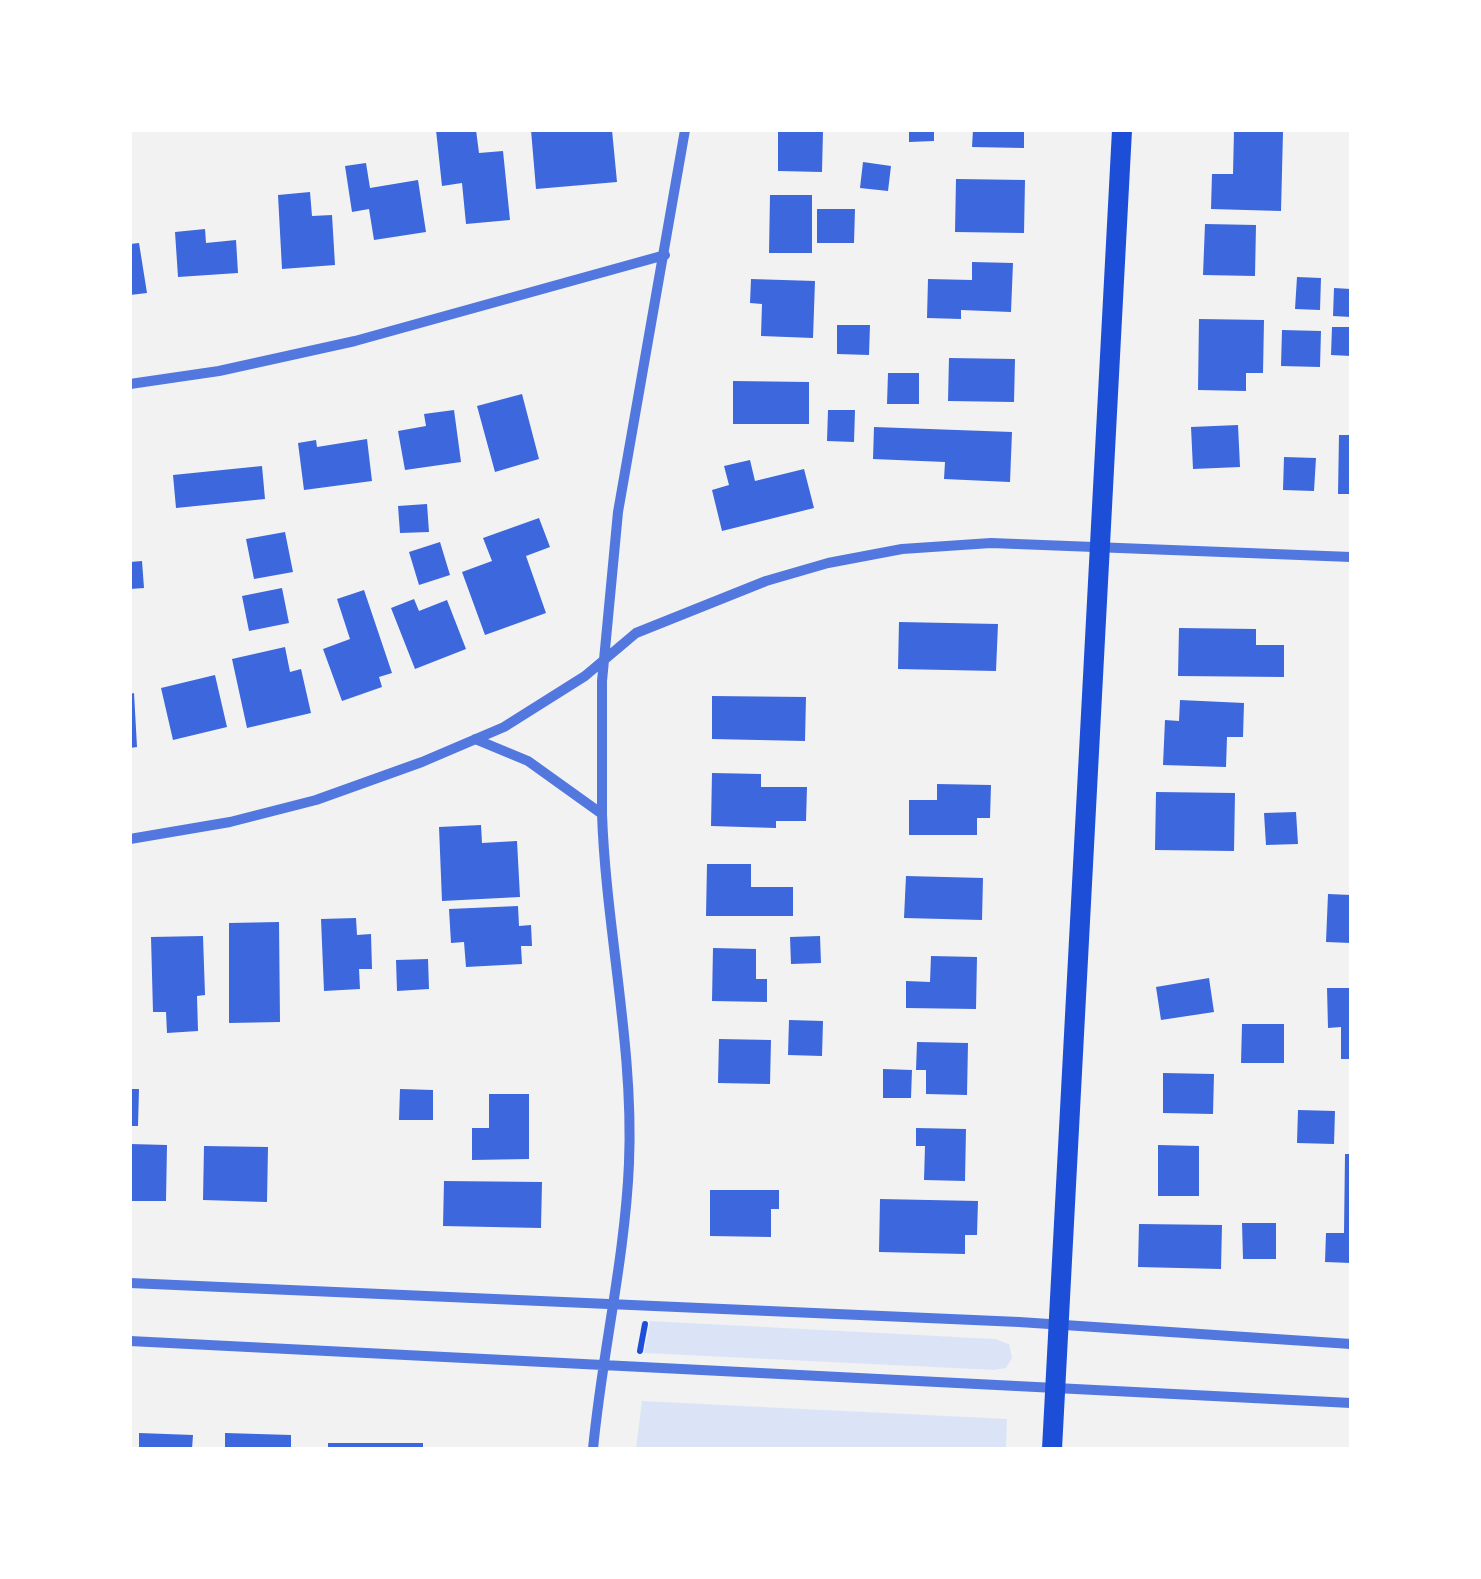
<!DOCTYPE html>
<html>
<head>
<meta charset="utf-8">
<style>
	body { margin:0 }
	#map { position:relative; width:1481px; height:1579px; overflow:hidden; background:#f2f2f2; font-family:"Source Serif 4",serif }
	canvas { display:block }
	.frame { position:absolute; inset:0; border:132px solid #fff; pointer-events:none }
</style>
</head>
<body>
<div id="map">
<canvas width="1481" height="1579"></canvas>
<div class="frame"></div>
</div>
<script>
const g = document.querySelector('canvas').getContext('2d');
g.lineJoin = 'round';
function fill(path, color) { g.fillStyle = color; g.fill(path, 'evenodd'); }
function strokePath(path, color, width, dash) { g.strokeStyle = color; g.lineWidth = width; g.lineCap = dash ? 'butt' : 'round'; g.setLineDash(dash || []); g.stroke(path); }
fill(new Path2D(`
	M650,1321L995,1339L1009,1344L1012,1358L1006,1368L994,1370L644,1353Z
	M642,1401L1007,1419L1006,1449H636Z`), '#dbe4f7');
fill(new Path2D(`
	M436,130H476L479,153L503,151L510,220L466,224L462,183L442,186Z
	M531,130H612L617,182L536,189Z
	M778,130H823L822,172L778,171Z
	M909,130H934V141L909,142Z
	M973,130H1024V148L972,147Z
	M1234,131L1283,132L1281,211L1211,209L1212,174H1233Z
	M863,162L891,166L888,191L860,188Z
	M366,163L370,188L418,180L426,232L374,240L369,209L352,212L345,166Z
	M956,179L1025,180L1024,233L955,232Z
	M310,192L312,216L332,215L335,265L282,269L278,195Z
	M770,195H812V253H769Z
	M817,209H855L854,243H817Z
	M1205,224L1256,225L1255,276L1203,275Z
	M205,229L206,243L236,240L238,273L178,277L175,232Z
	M139,243L147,293L130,295V244Z
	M972,262L1013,263L1011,312L961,310V319L927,318L928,279L972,280Z
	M1297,277L1321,278L1320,310L1295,309Z
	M751,279L815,281L813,338L761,336L762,304L750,303Z
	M1334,288L1351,289V317L1333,316Z
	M1199,319L1264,320L1263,373H1246V391L1198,390Z
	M837,325H870L869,355L837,354Z
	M1332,327H1351V356L1331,355Z
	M1282,330L1321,331L1320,367L1281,366Z
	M949,358L1015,359L1014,402L948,401Z
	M888,373H919V404H887Z
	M733,381L809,382V424H733Z
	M522,394L539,459L495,472L477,406Z
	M454,410L461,462L405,470L398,431L426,426L424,414Z
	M828,410H855L854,442L827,441Z
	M1238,425L1240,467L1193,469L1191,427Z
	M874,427L1012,432L1010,482L944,479L945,462L873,459Z
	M1339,435H1351V494H1338Z
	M367,439L372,481L304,490L298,443L316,440L317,447Z
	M1284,457L1316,458L1314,491L1283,490Z
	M750,460L755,481L804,469L814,508L722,531L712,490L729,485L724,466Z
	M262,466L265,499L176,508L173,475Z
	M427,504L429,532L400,533L398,506Z
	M539,518L550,547L526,556L546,613L485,635L462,572L492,561L483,538Z
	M285,532L293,572L254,579L246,539Z
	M440,542L450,575L419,585L409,552Z
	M142,561L144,588L130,589V562Z
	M282,588L289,623L249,631L242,596Z
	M364,590L392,673L379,677L382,687L342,701L323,649L350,639L337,599Z
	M414,599L419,611L447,600L466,649L415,669L391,608Z
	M899,622L998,624L996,671L898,669Z
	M1179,628L1256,629V645H1284V677L1178,676Z
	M285,647L290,672L301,669L311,713L247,728L232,659Z
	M215,675L227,727L173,740L161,688Z
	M134,693L137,747L130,748V694Z
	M712,696L806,697L805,741L712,739Z
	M1180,700L1244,703L1243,737H1227L1226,767L1163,765L1165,720L1179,721Z
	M712,773L761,774V787H807L806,821H776V828L711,826Z
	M937,784L991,785L990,818H977V835H909V800H937Z
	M1156,792L1235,793L1234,851L1155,850Z
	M1296,812L1298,844L1266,845L1264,813Z
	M481,825L482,843L517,841L520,897L442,901L439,827Z
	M707,864H751V887H793V916H706Z
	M906,876L983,878L982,920L904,918Z
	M1328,894L1351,895V943L1326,942Z
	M518,906L519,926L531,925L532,946H521L522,964L466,967L464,942L451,943L449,909Z
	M356,918L357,935L371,934L372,969H359L360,989L324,991L321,919Z
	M279,922L280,1022L229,1023V923Z
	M203,936L205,995L197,996L198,1031L167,1033L166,1012H153L151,937Z
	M820,936L821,963L791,964L790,937Z
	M713,948L756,949V979H767V1002L712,1001Z
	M931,956L977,957L976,1009L906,1008V981L930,982Z
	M428,959L429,989L397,991L396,960Z
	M1209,978L1214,1012L1161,1020L1156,987Z
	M1327,988H1351V1059H1341V1027L1328,1028Z
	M789,1020L823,1021L822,1056L788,1055Z
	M1242,1024H1284V1063H1241Z
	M719,1039L771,1040L770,1084L718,1083Z
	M917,1042L968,1043L967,1095L926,1094V1070H916Z
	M883,1069L912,1070L911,1098H883Z
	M1163,1073L1214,1074L1213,1114L1163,1113Z
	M130,1089H139L138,1126H130Z
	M400,1089L433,1090V1120H399Z
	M489,1094H529V1159L472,1160V1128H489Z
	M1298,1110L1335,1111L1334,1144L1297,1143Z
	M916,1128L966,1129L965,1181L924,1180L925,1146H916Z
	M130,1144L167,1145L166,1201H130Z
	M1158,1145L1199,1146V1196H1158Z
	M204,1146L268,1147L267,1202L203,1200Z
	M1345,1154H1351V1263L1325,1262L1326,1233H1344Z
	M444,1181L542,1182L541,1228L443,1226Z
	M710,1190H779V1209H771V1237L710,1236Z
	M880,1199L978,1201L977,1235H965V1254L879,1252Z
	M1242,1223H1276V1259H1243Z
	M1139,1224L1222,1225L1221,1269L1138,1267Z
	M139,1433L193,1435L192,1449H139Z
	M225,1433L291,1435V1449H225Z
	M328,1443H423V1449H328Z`), '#3d67dc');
strokePath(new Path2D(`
	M640,1351L645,1324`), '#1d4ed8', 6);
strokePath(new Path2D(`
	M130,384L219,371L355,341L665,255
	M475,739L528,761L602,814C606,930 634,1046 629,1163C625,1259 602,1353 593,1449
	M602,814V681L618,512L685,130
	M130,839L230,822L316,800L422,762L504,727L585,676L636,633L766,581L828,563L902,549L991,543L1351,557
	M130,1283L1019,1322L1351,1344
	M130,1341L1351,1403`), '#5277de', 10);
strokePath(new Path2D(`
	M1052,1449L1122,130`), '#1d4ed8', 20);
</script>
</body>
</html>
